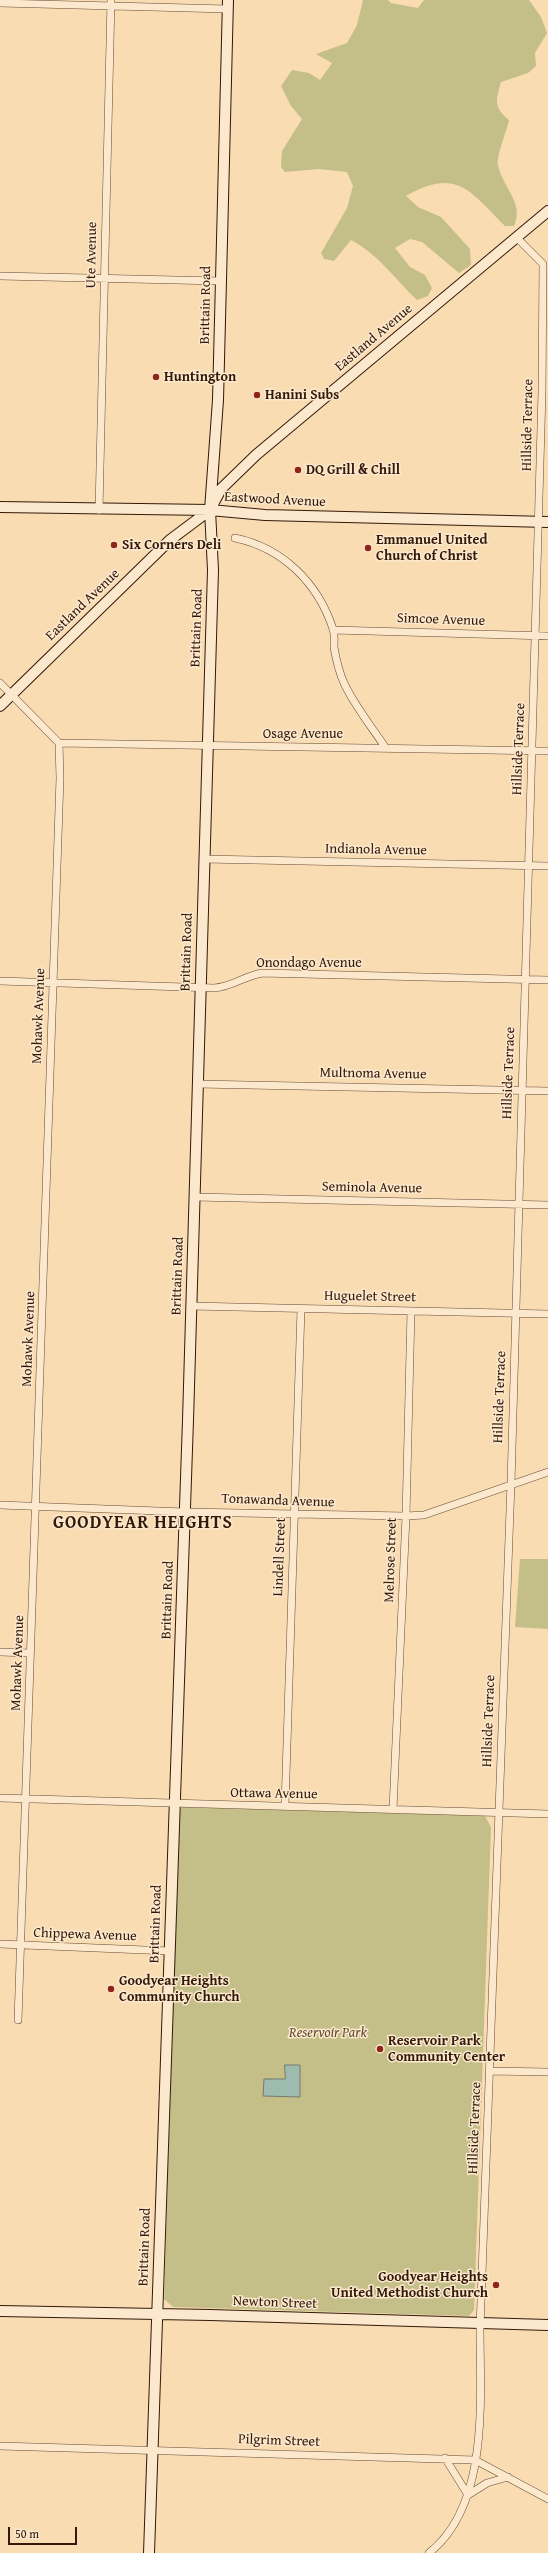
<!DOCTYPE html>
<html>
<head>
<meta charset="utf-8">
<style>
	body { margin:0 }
	#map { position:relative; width:548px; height:2553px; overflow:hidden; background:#fadcb2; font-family:"Gentium Book Plus",serif }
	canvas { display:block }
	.scale { position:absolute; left:8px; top:2527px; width:69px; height:18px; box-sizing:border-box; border:2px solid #32190a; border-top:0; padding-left:5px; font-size:12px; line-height:14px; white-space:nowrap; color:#32190a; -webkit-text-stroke:3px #fce8cd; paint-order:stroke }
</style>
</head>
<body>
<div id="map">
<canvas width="548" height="2553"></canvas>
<div class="scale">50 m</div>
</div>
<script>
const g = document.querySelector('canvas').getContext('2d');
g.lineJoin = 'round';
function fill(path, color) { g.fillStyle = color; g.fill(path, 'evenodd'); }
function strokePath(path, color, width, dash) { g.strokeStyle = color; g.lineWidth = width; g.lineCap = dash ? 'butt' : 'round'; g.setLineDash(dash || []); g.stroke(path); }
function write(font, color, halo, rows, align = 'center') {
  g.font = font + ' "Gentium Book Plus",serif'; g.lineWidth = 3; g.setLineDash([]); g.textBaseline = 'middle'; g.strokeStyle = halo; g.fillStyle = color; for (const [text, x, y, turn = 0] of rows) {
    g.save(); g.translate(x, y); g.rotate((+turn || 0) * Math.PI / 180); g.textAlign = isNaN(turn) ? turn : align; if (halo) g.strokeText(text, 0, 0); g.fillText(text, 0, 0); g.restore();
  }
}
fill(new Path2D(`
	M363,0H388L391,3L418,8L424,0H529L541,17L547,33L535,53L536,66L528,73L501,82C496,100 493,107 509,120C507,130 496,157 498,165C502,187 525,203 514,226H505C471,193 458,166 406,196L418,207L441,217L470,249L471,265L459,273L422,242L410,239L395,248L410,267L425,275L432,288L428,296L417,300C395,279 378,254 351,240L334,261L324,259L321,253L347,208L353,186L347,172L319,169L285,172L281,167L282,151L302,119L291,106L281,86L292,70L309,73L320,80L332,63L316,54L347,43L357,25Z
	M520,1559H548V1629L515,1627Z
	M182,1807L485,1816L491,1827L474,2310L469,2316L173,2307L164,2299L179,1811Z`), '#c4bf88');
const water = new Path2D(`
	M285,2065H300V2097L263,2096L264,2079H285Z`);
fill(water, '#9ebbaf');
strokePath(water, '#737a6d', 1);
const street = new Path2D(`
	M0,3L227,9
	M0,276L220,281
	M99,510L111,0
	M235,538C283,548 318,583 333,629C335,635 334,641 334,647C336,659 339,672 344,683C354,705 371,726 385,747
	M333,630L548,636
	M0,683L59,743L60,778L18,2020
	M59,743L548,751
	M204,859L548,866
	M0,981L214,988C232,987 244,976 262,973L548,980
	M198,1084L548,1091
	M195,1197L548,1205
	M191,1306L548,1314
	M0,1505L185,1512L406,1516L424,1515L548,1472
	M0,1652L30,1653
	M0,1798L548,1814
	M285,1806L301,1309
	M393,1809L406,1516L411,1311
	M0,1944L169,1951
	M490,2071L548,2072
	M0,2446L475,2460L548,2499
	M445,2458L468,2495
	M468,2495L487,2483L508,2477
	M429,2553C490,2505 480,2398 480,2328L511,1483L542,392L543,264L517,238`);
const secondary = new Path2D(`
	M0,507L210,510L265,515L548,522
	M0,706L170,540L210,510L221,489L256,455L548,211
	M0,2311L210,2315L548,2325
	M149,2553L188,1420L213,570L210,510L218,400L228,0`);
strokePath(street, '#644a34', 8);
strokePath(secondary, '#32190a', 12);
strokePath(street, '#fce8cd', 7);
strokePath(secondary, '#fce8cd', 10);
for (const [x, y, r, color] of [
	[156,377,4,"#8f2418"],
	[257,395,4,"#8f2418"],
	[298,470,4,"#8f2418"],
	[114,545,4,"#8f2418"],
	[368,548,4,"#8f2418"],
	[111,1989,4,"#8f2418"],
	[380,2049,4,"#8f2418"],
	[496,2285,4,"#8f2418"]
]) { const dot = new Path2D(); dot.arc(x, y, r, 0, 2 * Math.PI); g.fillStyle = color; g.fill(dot); strokePath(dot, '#fce8cd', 1.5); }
write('14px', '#32190a', '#fce8cd', [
	["Ute Avenue",92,255,-89],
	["Brittain Road",206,305,-89],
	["Eastland Avenue",374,338,-40],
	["Hillside Terrace",528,425,-89],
	["Eastwood Avenue",275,500,3],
	["Eastland Avenue",83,605,-44],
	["Simcoe Avenue",441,620,2],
	["Brittain Road",197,628,-88],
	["Osage Avenue",303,734],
	["Hillside Terrace",519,749,-88],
	["Indianola Avenue",376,850,1],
	["Brittain Road",187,952,-88],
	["Onondago Avenue",309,963],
	["Mohawk Avenue",39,1016,-88],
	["Hillside Terrace",509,1073,-88],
	["Multnoma Avenue",373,1074,1],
	["Seminola Avenue",372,1188,1],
	["Brittain Road",178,1276,-88],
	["Huguelet Street",370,1297,1],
	["Mohawk Avenue",29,1339,-88],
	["Hillside Terrace",500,1397,-88],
	["Tonawanda Avenue",278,1501,2],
	["Lindell Street",280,1557,-88],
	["Melrose Street",391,1560,-88],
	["Brittain Road",168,1600,-88],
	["Mohawk Avenue",18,1663,-88],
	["Hillside Terrace",489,1721,-88],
	["Ottawa Avenue",274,1794,1],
	["Brittain Road",156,1924,-88],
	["Chippewa Avenue",85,1935,2],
	["Hillside Terrace",475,2128,-88],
	["Brittain Road",145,2247,-88],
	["Newton Street",275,2303,2],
	["Pilgrim Street",279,2441,2]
]);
write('bold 14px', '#32190a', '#fce8cd', [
	["Huntington",164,377],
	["Hanini Subs",265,395],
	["DQ Grill & Chill",306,470],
	["Emmanuel United",376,540],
	["Church of Christ",376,556],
	["Six Corners Deli",122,545],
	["Goodyear Heights",119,1981],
	["Community Church",119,1997],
	["Reservoir Park",388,2041],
	["Community Center",388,2057],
	["Goodyear Heights",488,2277,"right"],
	["United Methodist Church",488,2293,"right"]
], 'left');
write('italic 14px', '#5e4b30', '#fce8cd', [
	["Reservoir Park",328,2033]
]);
g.letterSpacing = '1px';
write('bold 18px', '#32190a', '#fce8cd', [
	["GOODYEAR HEIGHTS",143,1523]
]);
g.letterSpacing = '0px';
</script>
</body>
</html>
